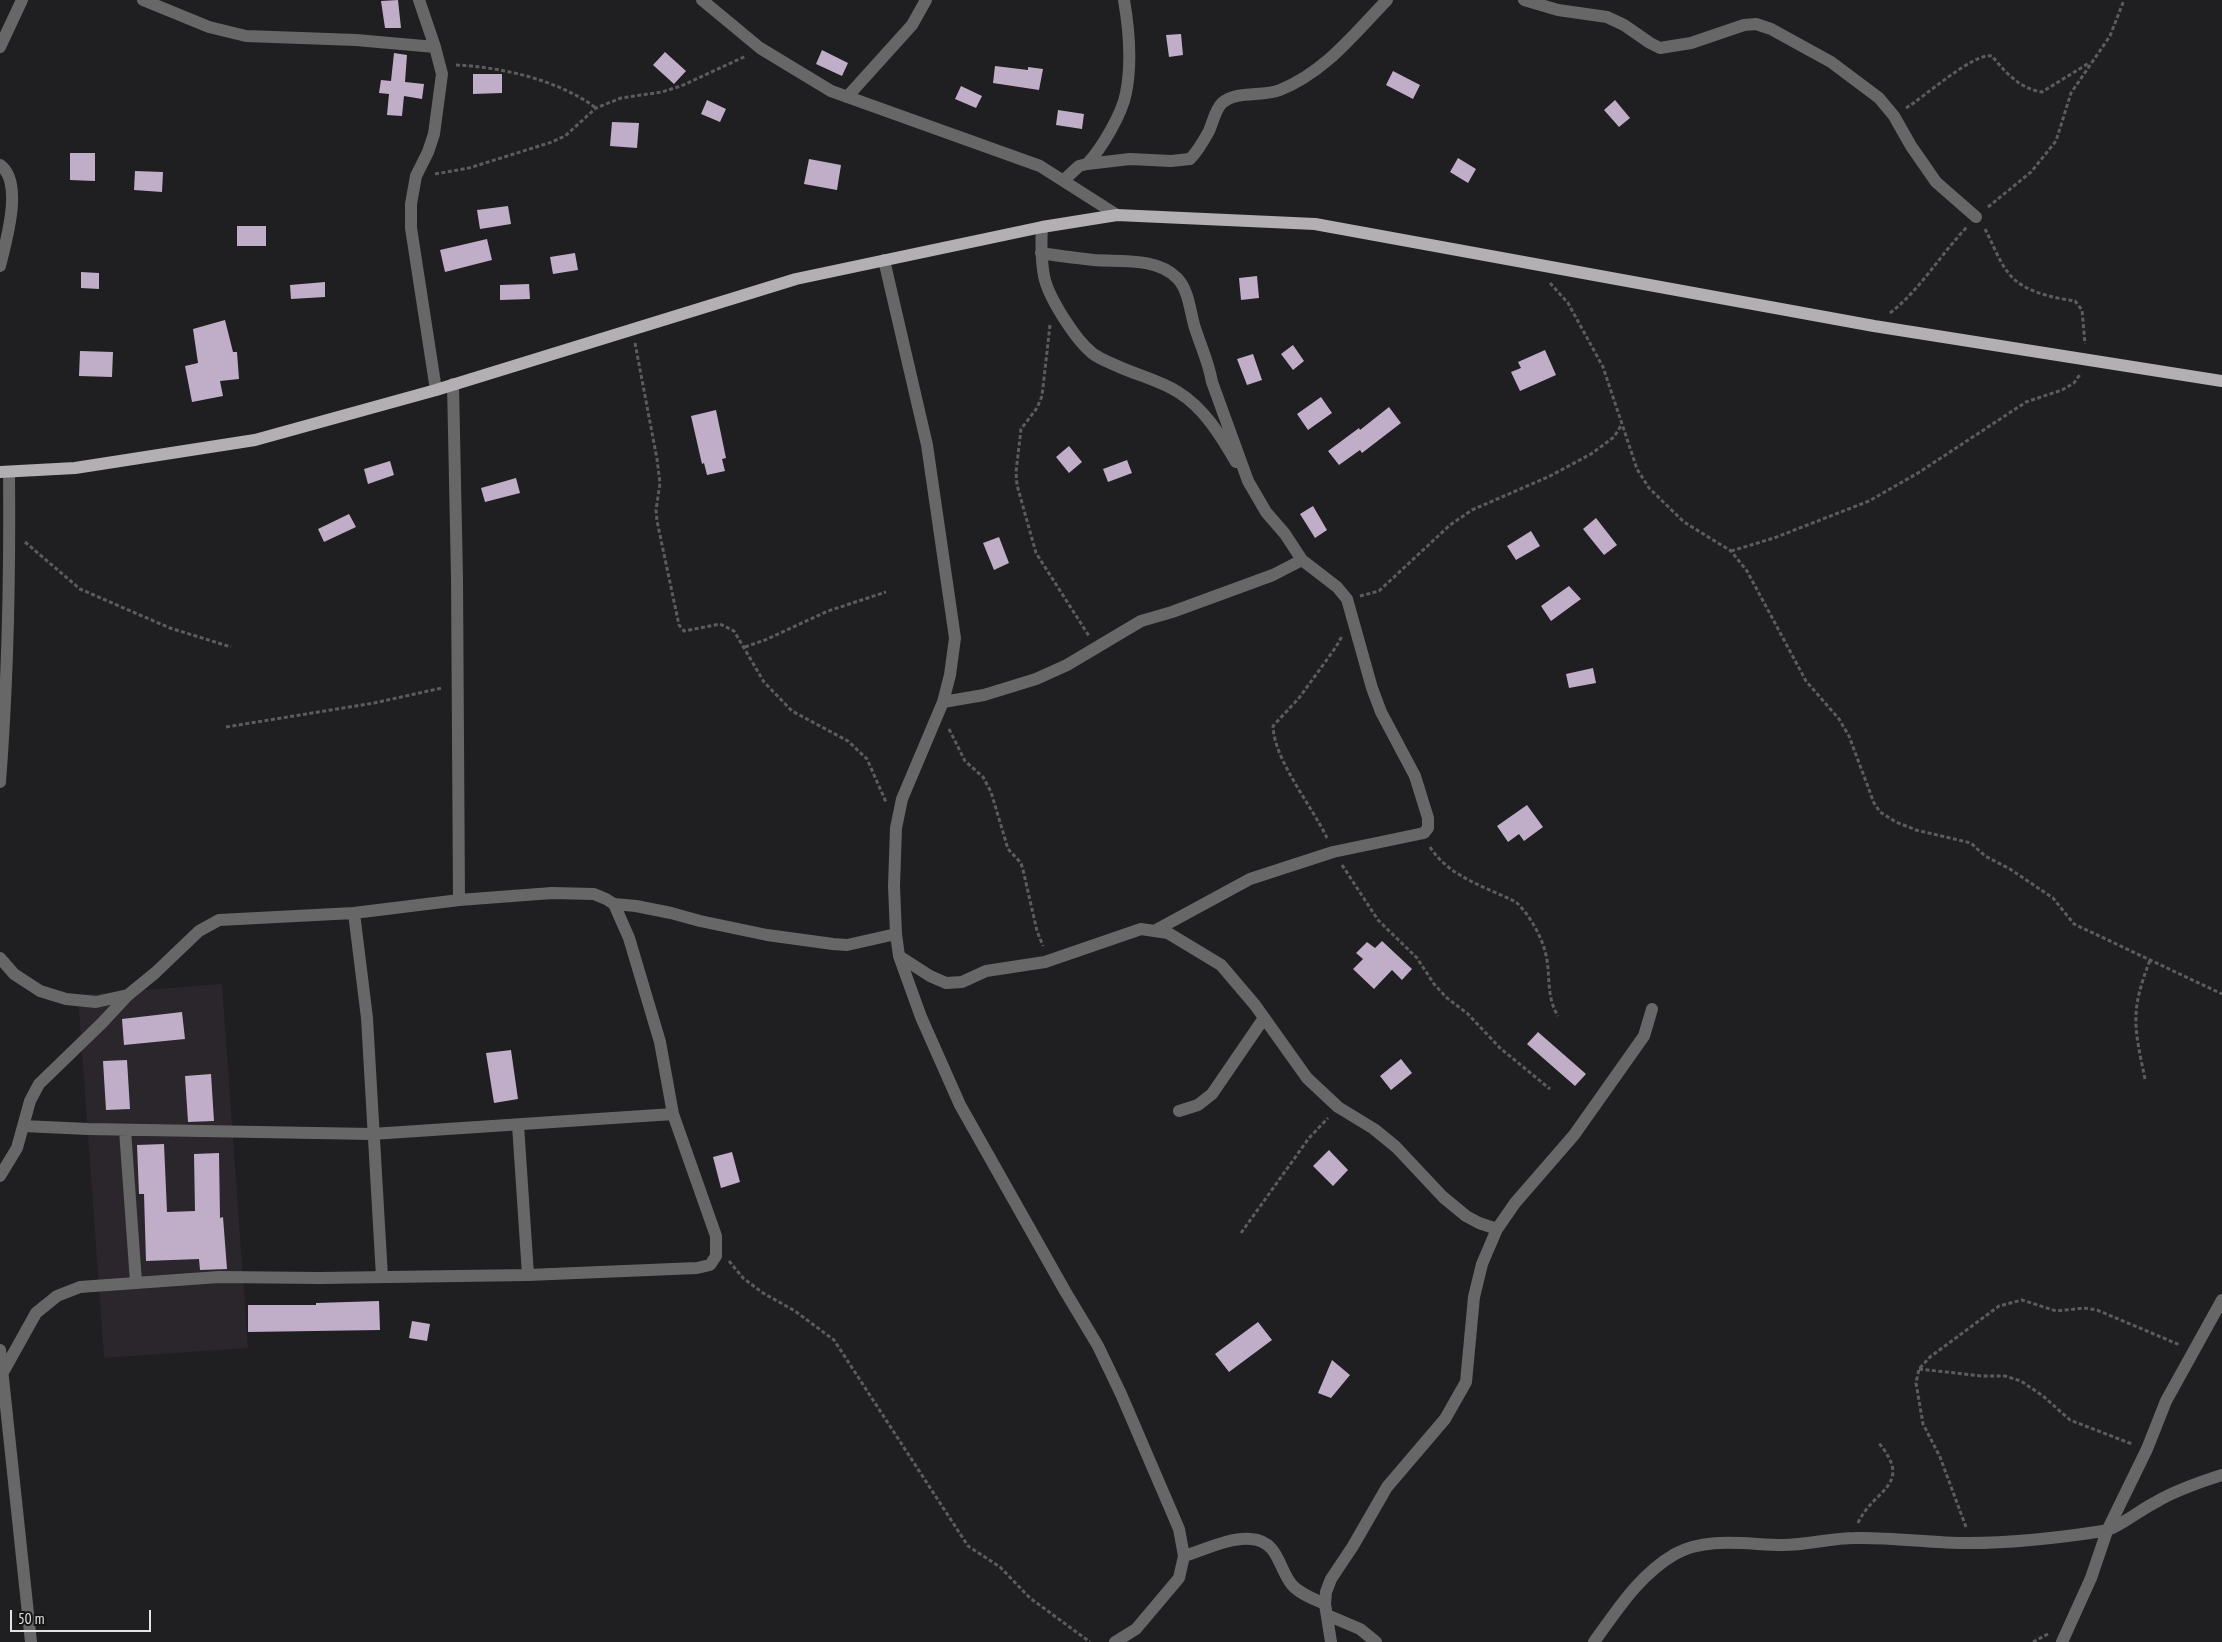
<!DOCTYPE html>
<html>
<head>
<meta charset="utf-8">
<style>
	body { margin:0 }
	#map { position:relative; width:2222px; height:1642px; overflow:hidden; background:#1f1e20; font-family:"PT Sans Narrow",sans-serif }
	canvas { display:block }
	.scale { position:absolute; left:10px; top:1610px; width:141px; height:22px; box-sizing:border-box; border:2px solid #e5e4e5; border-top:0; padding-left:6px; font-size:15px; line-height:18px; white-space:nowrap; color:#e5e4e5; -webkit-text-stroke:4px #161516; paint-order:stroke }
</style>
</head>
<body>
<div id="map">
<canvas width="2222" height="1642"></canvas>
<div class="scale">50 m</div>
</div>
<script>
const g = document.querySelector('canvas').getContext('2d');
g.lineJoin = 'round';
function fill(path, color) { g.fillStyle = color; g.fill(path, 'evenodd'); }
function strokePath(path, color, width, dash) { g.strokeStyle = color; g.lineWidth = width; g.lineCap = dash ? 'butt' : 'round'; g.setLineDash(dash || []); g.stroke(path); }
fill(new Path2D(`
	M222,984L248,1348L104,1358L78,995Z`), '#2a262c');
fill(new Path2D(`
	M398,0L401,28H385L381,1Z
	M1181,34L1183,55L1169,57L1166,35Z
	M822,50L848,63L842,76L816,64Z
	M665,52L686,71L674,84L653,65Z
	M394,53L407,55L405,82L424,84L422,99L404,96L402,116L387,115L389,94L379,93L381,80L391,81Z
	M995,66L1028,70V67L1043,69L1039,90L993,83Z
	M1393,71L1420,85L1413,99L1386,85Z
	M473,74H502V93L473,94Z
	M961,86L982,96L976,108L955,99Z
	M707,100L726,109L720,122L701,114Z
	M1615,100L1630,118L1619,127L1604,110Z
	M1058,110L1084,114L1082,129L1056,125Z
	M612,122L639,123L637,148L610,146Z
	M70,153H95V181L70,180Z
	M1458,158L1476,169L1468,183L1450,172Z
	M809,159L841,165L837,190L804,184Z
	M135,171L163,172L162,192L134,190Z
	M508,206L511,224L480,229L477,210Z
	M237,226H266V246H237Z
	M487,239L492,260L445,272L440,250Z
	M575,253L578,270L553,274L550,257Z
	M81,272L99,273V289L81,288Z
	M1257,276L1259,298L1241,300L1239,278Z
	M325,282V297L291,299L290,285Z
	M529,284L530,299L500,300V285Z
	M225,320L233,352H237L239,379L220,381L223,396L192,402L185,366L198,363L193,329Z
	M1293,345L1304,361L1293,370L1281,354Z
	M1545,350L1556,375L1520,391L1511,372L1521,368L1518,362Z
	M80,351L113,352L112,377L79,376Z
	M1253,354L1262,380L1247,385L1237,359Z
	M1321,397L1332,413L1308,430L1297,414Z
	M1389,407L1401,423L1362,453L1360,450L1339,465L1328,451L1359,428L1360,430Z
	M716,410L726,458L722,459L725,471L707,475L704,463L702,464L691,416Z
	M1069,446L1082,462L1069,473L1056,457Z
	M1127,460L1132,473L1108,482L1103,469Z
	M390,461L394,475L368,484L364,469Z
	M516,478L520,493L485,502L481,488Z
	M1313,506L1327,530L1315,538L1300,514Z
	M349,514L356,527L324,542L318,529Z
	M1596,518L1617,545L1604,555L1583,529Z
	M1531,531L1540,546L1516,560L1507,546Z
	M999,537L1009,563L994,570L983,543Z
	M1569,586L1581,599L1551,621L1541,606Z
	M1593,668L1596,683L1569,688L1566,674Z
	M1527,805L1543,827L1524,841L1519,834L1508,842L1497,826Z
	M1382,941L1412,969L1402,980L1392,970L1374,989L1353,969L1363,959L1356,953L1367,942L1375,948Z
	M182,1012L185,1039L124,1045L122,1019Z
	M1538,1032L1586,1074L1575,1086L1527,1044Z
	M511,1050L518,1099L494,1103L486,1053Z
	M1401,1059L1412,1073L1391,1090L1380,1076Z
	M127,1060L130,1109L106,1110L103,1061Z
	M211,1074L214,1121L188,1122L185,1076Z
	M164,1144L167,1212L195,1211L194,1154L219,1153L220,1218L223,1217L227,1269L200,1270L199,1259L146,1261L144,1194H139L137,1145Z
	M1329,1150L1348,1170L1333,1186L1313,1166Z
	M732,1152L740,1182L721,1188L713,1157Z
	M379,1301L380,1330L248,1332V1305H316V1303Z
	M412,1321L430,1324L427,1341L409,1338Z
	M1258,1322L1272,1340L1229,1372L1215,1354Z
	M1332,1360L1350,1375L1331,1398L1318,1393Z`), '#c0aec8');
strokePath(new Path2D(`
	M456,65C501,67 559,80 596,108
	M1906,108C1923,98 1974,52 1992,56C2005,72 2020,89 2042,92L2089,63
	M435,174L469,168L552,142L565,136L596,108L621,98L662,92L681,86L746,56
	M1988,207L2031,172L2056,141L2071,93L2110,36L2124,0
	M1985,229C1993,244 1999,262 2010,275C2024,292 2054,298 2075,301L2082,310L2085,344
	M1550,283L1568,303L1603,367L1637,469L1649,488L1684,522L1731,551L1747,571L1806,681L1839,719L1849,736L1874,803L1880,812L1896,822L1916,830L1971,843L1985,856L2010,869L2053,898L2074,924L2222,994
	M1890,313C1920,290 1940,255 1967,227
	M1050,325L1042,396L1037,408L1021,429L1016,472L1017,485L1036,553L1089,636
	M635,343L657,459L660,483L656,510L657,521L679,625L684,631L720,624L734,631L764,682L792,711L848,741L867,759L886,802
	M25,542L80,589L170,628L231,647
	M1731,551L1774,538L1869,501L1918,473L2026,402L2062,390L2074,383L2081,373
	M1360,596L1379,591L1450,525L1472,510L1550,476L1591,454L1614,437L1622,424
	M745,647L765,640L828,611L886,592
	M226,727L374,703L442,688
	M949,729L965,761L983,777L991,792L1008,849L1021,863L1023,870L1037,931L1043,946
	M1327,838C1312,806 1274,760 1273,726L1299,698L1336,647L1342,636
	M1430,847C1449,877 1486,887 1516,902C1530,915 1544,940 1547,960C1550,980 1547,998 1558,1016
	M1342,865L1378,920L1417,958L1434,984L1447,998L1468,1014L1500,1048L1550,1089
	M2145,1079C2134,1026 2130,1012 2150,960
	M1241,1233L1309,1138L1328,1118
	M729,1261L743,1278L763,1293L795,1311L834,1340L968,1546L1000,1567L1030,1598L1090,1642
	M1919,1369L1982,1376H2005L2021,1381L2043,1396L2070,1420L2132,1444
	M1858,1523C1873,1489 1915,1486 1878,1442
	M1966,1527L1940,1457L1923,1424L1916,1383L1919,1369L1930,1357L1999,1306L2022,1300L2056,1311L2084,1308L2097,1310L2180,1345
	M2033,1642L2048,1634`), '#5d5c5d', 3, [4, 2.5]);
strokePath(new Path2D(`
	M143,0L209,27L246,36L356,40L435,47
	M419,0L435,47L442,74L434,134L428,152L416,176L411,204V228L436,390
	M702,0L760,48L831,91L1040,166L1117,215
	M1524,0L1558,10L1607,17L1624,25L1650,43L1660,48L1691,43L1744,25L1756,24L1771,29L1831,62L1879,98L1894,116L1911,146L1936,182L1976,217
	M0,47L22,0
	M847,97L912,25L926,0
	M1087,164C1102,148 1122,114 1126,93C1132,63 1129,29 1124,0
	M0,165C24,182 6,241 0,266
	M1064,180L1079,166L1087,164L1130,159L1171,161L1190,159C1198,151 1204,140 1209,131C1213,122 1215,110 1222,103C1237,90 1262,97 1280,90C1325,72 1354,34 1387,0
	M1042,227C1041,244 1041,259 1044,276C1048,297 1075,339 1092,353C1098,358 1108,362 1115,365C1136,375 1159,380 1178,392C1204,408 1221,436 1236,462
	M1041,253C1058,256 1076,258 1094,260C1120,262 1157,257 1177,278C1190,291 1190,315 1196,331C1202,349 1209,364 1212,382L1248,481L1266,512L1285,534L1302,560L1337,587L1347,599L1372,688L1381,712L1415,776L1428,818V828L1424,833L1333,852L1250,879L1156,930
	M884,260L927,445L955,638L950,675L943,702L902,799L896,828L894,886L896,934L899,956L921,1017L960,1105L1065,1291L1098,1346L1121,1394L1179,1529L1184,1556L1179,1578L1136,1629L1115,1642
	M453,384L457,577L459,900
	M943,702L984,695L1036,679L1067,665L1141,621L1172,612L1273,575L1302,560
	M0,782C8,678 10,576 9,472
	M614,904L636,906L671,913L700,921L767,935L833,944L847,945L896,934
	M354,913L367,1018L382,1277
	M899,956L930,976L946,983L962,982L986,971L1045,962L1141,929L1168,933L1221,965L1255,1005L1307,1078L1338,1107L1374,1129L1396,1147L1443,1197L1466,1216L1479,1223L1497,1229
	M0,958L14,974L40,991L66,999L96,1002L128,995L155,973L199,931L219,920L354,913L459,900L552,893L594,894L606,899L614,904L629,938L660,1042L673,1114L716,1236V1256L710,1265L697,1268L528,1275L320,1278L219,1277L80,1287L57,1296L36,1313L2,1374
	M1179,1111L1198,1105L1212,1094L1264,1018
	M518,1125L528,1275
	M23,1126L88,1129L372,1134L673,1114
	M125,1130L136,1282
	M0,1176L17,1148L30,1101L39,1084L102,1023L128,995
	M0,1350L31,1642
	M1184,1556C1204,1550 1230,1537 1251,1539C1279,1541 1278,1568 1292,1585C1300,1594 1314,1599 1325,1604
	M1327,1615L1360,1629L1376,1642
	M1331,1642L1325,1604L1326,1592L1331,1579L1353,1546L1387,1487L1445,1419L1466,1382L1474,1297L1482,1264L1497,1229L1515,1203L1574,1135L1644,1036L1652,1009
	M1594,1642C1618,1609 1639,1575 1675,1554C1707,1536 1749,1545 1783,1545C1807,1545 1831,1538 1855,1538C1892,1537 1930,1543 1968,1543C2013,1543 2058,1538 2103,1531C2115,1530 2143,1508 2156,1502C2176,1490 2200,1482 2222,1475
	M2062,1642L2091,1578L2107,1531L2147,1449L2166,1401L2222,1300`), '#676768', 12);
strokePath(new Path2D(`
	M0,472L75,468L255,440L436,390L796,279L1042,227L1117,215L1315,224L1874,326L2222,381`), '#b2b0b2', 12);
</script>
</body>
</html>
